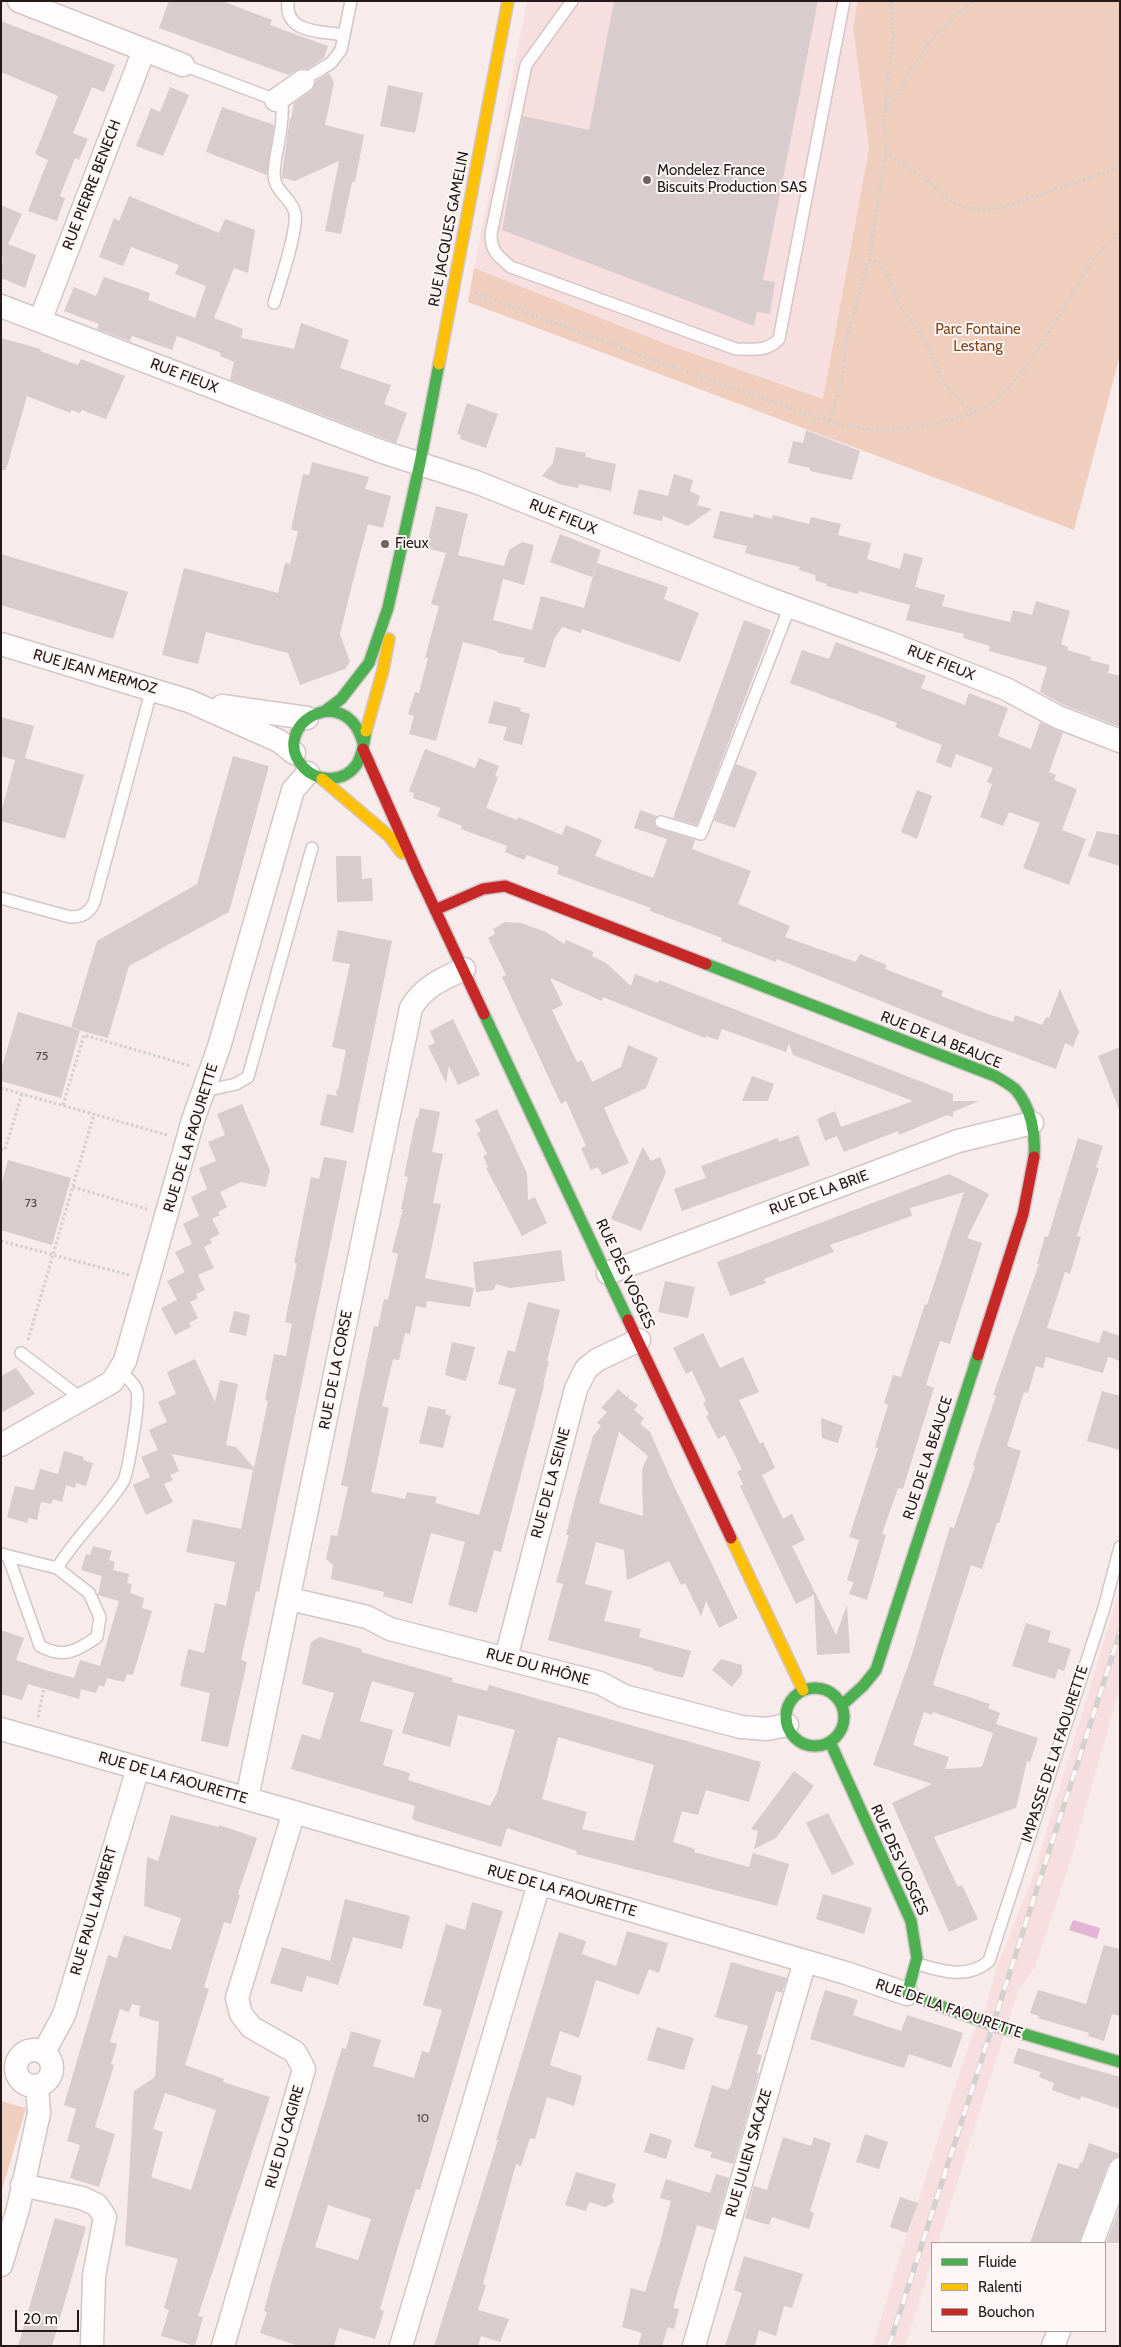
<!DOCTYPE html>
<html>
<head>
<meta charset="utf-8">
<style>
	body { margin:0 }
	#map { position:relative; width:1121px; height:2347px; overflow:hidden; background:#f7ebeb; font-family:Cabin,sans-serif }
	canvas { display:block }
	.frame { position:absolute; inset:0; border:2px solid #251919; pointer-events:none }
	.legend { position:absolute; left:931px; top:2242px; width:175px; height:90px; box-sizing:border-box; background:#fff7f7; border:1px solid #a89e9e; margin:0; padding:6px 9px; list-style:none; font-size:15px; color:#251919 }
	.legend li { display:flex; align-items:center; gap:10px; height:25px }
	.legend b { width:25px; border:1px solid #a89e9e }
	.scale { position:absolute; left:15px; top:2310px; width:64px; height:22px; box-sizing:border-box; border:2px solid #251919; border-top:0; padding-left:6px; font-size:15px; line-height:18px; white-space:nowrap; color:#251919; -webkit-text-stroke:4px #fff7f7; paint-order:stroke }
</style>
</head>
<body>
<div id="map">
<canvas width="1121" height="2347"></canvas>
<div class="frame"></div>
<ul class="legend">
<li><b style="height:6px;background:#4caf50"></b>Fluide</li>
<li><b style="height:6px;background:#ffc107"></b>Ralenti</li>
<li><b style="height:6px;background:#c62828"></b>Bouchon</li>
</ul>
<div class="scale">20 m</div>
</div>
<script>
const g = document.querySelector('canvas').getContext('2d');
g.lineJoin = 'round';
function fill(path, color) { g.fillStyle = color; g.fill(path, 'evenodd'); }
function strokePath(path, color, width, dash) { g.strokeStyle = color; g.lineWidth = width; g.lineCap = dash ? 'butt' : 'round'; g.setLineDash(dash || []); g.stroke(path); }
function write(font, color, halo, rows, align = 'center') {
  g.font = font + ' Cabin,sans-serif'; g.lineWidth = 4; g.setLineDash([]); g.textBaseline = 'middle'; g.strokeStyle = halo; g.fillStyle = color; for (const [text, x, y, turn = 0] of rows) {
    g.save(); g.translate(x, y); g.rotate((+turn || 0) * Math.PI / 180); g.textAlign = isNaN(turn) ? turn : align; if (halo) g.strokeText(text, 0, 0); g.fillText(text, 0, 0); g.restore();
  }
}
fill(new Path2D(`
	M527,1H858L853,27L869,148L823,399L669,345L474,268Z
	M1120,1588V1688L1068,1869L1035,1967L1018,1991L938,2243H932V2262L905,2346H873L895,2272L972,2035L986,2007L996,1969L1032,1879Z`), '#f8dfdf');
fill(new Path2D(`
	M858,1H1120V355L1074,530L468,302L474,268L669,345L823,399L869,148L853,27Z
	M1,2101L26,2108L1,2193Z`), '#f0cebe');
fill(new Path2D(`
	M1073,1920L1100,1928L1097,1939L1069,1930Z`), '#e3b5d4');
fill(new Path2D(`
	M169,1H222L272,20L270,25L328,46L324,58L308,69L301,68L288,75L159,28Z
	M614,1H818L763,280L775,282L770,314L757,312L754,326L502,230L523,116L589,130Z
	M1,21L115,65L104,92L92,87L73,133L88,139L79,160L75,158L60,196L65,198L57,221L28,211L48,160L35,154L58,96L1,72Z
	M329,73L334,82L325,125L364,135L355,182H352L341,234L325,231L339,161L295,181L282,178V174L290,118L291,119L294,103L311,91L316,81Z
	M388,85L423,93L415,133L380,126Z
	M170,87L189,95L163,156L136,146L151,108L160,112Z
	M222,107L274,125L267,175L206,152Z
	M129,196L219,233L225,219L255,230L248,273L234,268L214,318L243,329L241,338L294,349L301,323L349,340L340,368L391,385L384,404L407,413L396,443L230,380L234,362L220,356L221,353L177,336L172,350L132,336L130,341L97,329L99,324L64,311L74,287L96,296L104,277L150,293L148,300L195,318L206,286L175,274L179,265L131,247L123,266L99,257L114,218L119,221Z
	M1,205L22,214L8,244L36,255L25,288L1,278L3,255L1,259Z
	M1,338L41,349L40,351L78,365L81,359L125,376L106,419L82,410L80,413L71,410L70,413L27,396L6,470H1Z
	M467,403L498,414L486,448L460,439L461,435L457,434Z
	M806,430L860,451L852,480L810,471V468L788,463L793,441L803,443Z
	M556,447L586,453L585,457L616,464L611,491L579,484L578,488L559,484L542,476L553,463Z
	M312,462L369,477L365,489L391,496L383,528L368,524L355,573L340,634L350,662L345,669L300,685L288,653L206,632L198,664L162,655L184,568L278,593L285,563L290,564L298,531L291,530L303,474L309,475Z
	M674,474L693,480L690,491L700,496L697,505L712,509L688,526L663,516L662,521L633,514L639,489L668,496Z
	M436,506L468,514L458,555L504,566L509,550L522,542L534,545L524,585L503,579L493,620L532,630L541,596L584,608L596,565L592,577L550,562L560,534L601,550L597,563L668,587L664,599L699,613L680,662L582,629L581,633L562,627L554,639L545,668L523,662L525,658L498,653L497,651L463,642L436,741L409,734L414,716L408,714L415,692L419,693L428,658H425L439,606L431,604L446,553L426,548Z
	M720,511L753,518L754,514L772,519L773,515L809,524L811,517L841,524L838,535L871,543L867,559L900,569L904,553L923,558L915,587L945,595L942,606L1010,622L1013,610L1032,615L1036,601L1070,611L1061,644L1068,647L1067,650L1091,657L1090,660L1110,665L1108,673L1120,676V727L1064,705L1040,692L1047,667L989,651L990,646L963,638L964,634L906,620L910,605L859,591L858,594L826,586L827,584L816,581L815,575L799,570L800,567L745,553L747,546L713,538Z
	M1,554L128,592L113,639L1,605Z
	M744,620L771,630L697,825L673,818Z
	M836,642L926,676L921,688L965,705L969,693L1008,708L998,736L1031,749L1040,722L1063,733L1049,772L1056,775L1054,780L1077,789L1062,830L1086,839L1069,885L1023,868L1040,823L1009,812L1003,826L980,817L992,784L987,782L993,768L956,754L951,768L936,762L942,745L895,727L897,723L790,683L802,650L829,659Z
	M494,701L521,708L520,711L530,714L522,745L503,740L507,727L488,723Z
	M1,717L34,726L25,758L84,775L65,839L1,821V813L15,760L1,756Z
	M425,749L475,768L479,758L499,766L495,776L498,777L486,808L517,820L518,817L562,835L566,825L602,840L595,856L653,878L667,839L634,828L640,810L657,816L654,820L656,827L695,840L692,849L751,871L738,904L790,926L785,937L856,962L860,954L887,965L885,969L943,991L941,996L985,1013L1013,1022L1015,1015L1042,1025L1046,1017L1049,1018L1060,989L1079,1032L1073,1047L1065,1043L1056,1069L960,1033L777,959L776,962L721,941L722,938L650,911L651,908L557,874L559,867L527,855L524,860L505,852L507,846L461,829L462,826L437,816L441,808L413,798L414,793L409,791Z
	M233,756L269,766L229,912L129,966L108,1038L71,1028L97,941L197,884Z
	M736,764L757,772L735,828L714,821Z
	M917,790L932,796L917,839L901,832Z
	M1097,831L1120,835V866L1088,856Z
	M336,856H361L362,879L372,878L373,901L337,902Z
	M505,922L521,923L546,932L564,944L566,940L594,952L592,956L606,963L631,986L635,974L658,983L659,980L953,1094V1101H979L953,1112V1117L947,1115L899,1135L898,1131L844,1152L837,1136L825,1141L817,1119L835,1111L841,1127L913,1101L793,1055L789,1043L786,1052L722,1029L718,1040L706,1036L705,1038L603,997L602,1001L550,978L563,1005L552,1010L577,1062L582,1060L592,1082L621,1067L628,1045L658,1058L646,1088L604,1108L629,1163L602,1175L598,1167L591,1170L581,1148L586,1146L566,1101L561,1104L502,977L506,975L488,938L495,934L493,929Z
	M338,930L392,941L353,1133L320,1125L327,1094L337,1096L336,1090H338L346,1050L332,1047L350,964L332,961Z
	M18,1012L80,1030L61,1098L1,1081V1070Z
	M453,1019L480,1075L458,1085L449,1066L446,1083L428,1046L435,1043L430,1031Z
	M1120,1047V1109H1119L1098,1056Z
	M752,1076L774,1084L768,1101H742Z
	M242,1104L270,1170L266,1187L241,1182L220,1192L227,1207L218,1212L220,1215L212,1219L220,1234L210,1239L212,1243L204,1247L214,1268L198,1275L205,1290L196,1294L198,1298L190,1302L198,1318L189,1323L191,1327L175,1335L161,1308L177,1300L167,1281L185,1272L175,1252L192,1244L183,1224L199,1216L191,1197L207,1189L199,1168L216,1161L208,1142L225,1135L217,1114Z
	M420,1108L440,1112L432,1152L443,1154L433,1203L441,1204L425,1278L474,1288L470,1307L427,1301L426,1308L416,1306L410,1334L405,1333L399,1360L393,1359L382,1406L389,1408L371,1492L405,1499L407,1492L437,1497L435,1503L479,1515L516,1389L498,1384L508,1350L515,1352L528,1302L560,1310L547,1361H549L543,1385L544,1386L501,1552L494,1550L477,1613L448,1605L465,1542L431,1533L412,1604L383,1596L384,1592L331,1579L333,1565L326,1559L331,1535L337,1536L348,1487L341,1485L374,1326L378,1327L384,1299L388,1300L398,1254L392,1252L403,1209H401L408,1177L404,1176L416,1118H418Z
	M497,1109L527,1173L528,1200L535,1197L547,1223L522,1236L486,1168L488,1167L483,1156L487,1154L477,1133L481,1131L475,1120Z
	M798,1135L810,1165L682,1211L674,1189L706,1178L701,1166L778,1138L779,1142Z
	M1078,1138L1103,1146L1096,1167L1099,1168L1077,1236L1081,1237L1070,1274L1065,1272L1047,1328L1099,1343L1103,1330L1120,1336V1361L1108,1357L1103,1373L1046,1357L1043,1368L1036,1366L1028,1393L1024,1392L1007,1446L1021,1451L999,1523H997L982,1569L971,1565L933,1685L990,1704L988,1708L1000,1713L996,1724L1038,1738L1030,1762L1027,1761L1016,1808L934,1837L958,1887L962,1885L978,1919L949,1932L892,1803L932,1784L873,1765L912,1654L950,1527L954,1528L975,1466L973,1465L996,1396L993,1395L1039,1264H1037L1045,1236L1048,1237ZM924,1712L932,1715L933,1712L993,1733L996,1724L982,1767L945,1769L949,1757L913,1745Z
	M643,1147L651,1161L660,1157L666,1172L641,1231L611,1219Z
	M324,1157L347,1161L259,1592L256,1591L241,1660L247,1662L228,1747L201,1741L210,1693L180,1686L188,1649L204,1653L215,1603L226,1606L235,1562L186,1552L193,1519L241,1529L253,1470L172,1454L179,1471L170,1475L173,1480L164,1484L173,1502L146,1515L133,1485L150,1477L141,1457L158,1450L149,1430L167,1422L158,1402L176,1394L167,1372L195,1359L215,1402L220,1380L238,1384L226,1445L236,1447L254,1468L268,1401L265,1400L274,1354L286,1356L292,1324L285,1322L297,1263H294L311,1177L319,1179Z
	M8,1160L71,1178L52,1245L1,1230V1185Z
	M949,1174L989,1194L967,1238L982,1243L950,1344L940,1341L926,1385L934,1388L903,1489L898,1488L882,1534L886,1535L867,1600L849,1594L854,1582L847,1580L859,1540L849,1537L878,1448L875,1447L888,1405L884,1403L893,1375L901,1377L925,1304L927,1305L964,1192L910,1208L912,1216L830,1245L834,1252L764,1279L766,1283L730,1296L717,1262Z
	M561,1250L565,1281L510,1288L496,1284L494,1290L476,1292L473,1262Z
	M665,1281L695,1287L688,1318L658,1312Z
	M234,1311L250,1315L246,1336L229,1332Z
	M703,1333L720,1368L743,1357L759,1392L739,1400L760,1444L763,1442L775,1468L762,1475L783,1519L792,1514L805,1540L792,1546L836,1635L847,1605L850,1653L817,1655L814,1595L796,1604L740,1486L743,1484L737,1472L742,1469L725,1435L718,1439L706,1416L709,1415L703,1402L706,1401L692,1371L686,1374L673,1348Z
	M452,1342L475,1347L466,1381L445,1375Z
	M16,1368L35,1394L1,1413V1376Z
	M618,1389L627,1397L630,1393L628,1398L638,1405L634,1410L644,1418L640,1424L650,1432L673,1484L738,1618L719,1628L706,1601L701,1616L685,1583L681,1585L669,1561L627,1580L624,1550L596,1542L585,1584L612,1591L604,1621L641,1629L639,1637L691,1651L683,1678L653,1670V1668L548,1640L563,1584L556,1582L569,1535H566L578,1488L593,1436L601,1426L597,1423L607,1412L601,1408ZM619,1432L648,1456L642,1469L643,1516L599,1503Z
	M1102,1391L1120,1396V1450L1087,1441Z
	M428,1406L446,1410L445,1414L451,1416L443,1448L419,1443Z
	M821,1418L843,1426L838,1443L822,1438Z
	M64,1451L84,1457L83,1460L93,1463L86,1486L76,1483L75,1488L66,1485L62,1502L53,1499L51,1504L41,1502L37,1520L28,1518L27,1523L7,1517L15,1486L34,1490L40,1469L58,1474Z
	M93,1546L112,1551L109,1560L115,1562L113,1570L129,1574L127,1583L132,1584L130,1593L144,1598L142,1608L152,1611L133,1675L127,1674L124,1682L107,1678L104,1687L99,1685L96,1693L81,1689L79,1699L28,1684L22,1700L1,1694V1630L24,1638L16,1660L45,1670L74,1678L80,1660L100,1666L119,1601L98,1595L102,1576L81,1570L86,1554L90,1555Z
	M1026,1623L1051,1631L1048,1642L1071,1649L1064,1671L1058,1669L1055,1679L1012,1666Z
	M320,1637L362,1649L361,1652L453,1678L452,1682L487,1691L489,1685L761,1762L749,1802L706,1790L698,1815L682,1811L673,1842L695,1849L694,1852L749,1867L753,1853L789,1864L777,1906L576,1854L577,1851L507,1828L501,1847L416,1821L412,1818L415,1806L291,1769L302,1734L320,1740L334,1693L302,1684L311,1642ZM372,1681L414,1693L402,1733L450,1747L458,1715L515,1730L497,1793L490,1806L408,1780L410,1773L383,1765L393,1730L360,1721ZM558,1737L654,1765L634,1841L582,1829L587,1812L542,1799Z
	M721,1659L742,1665V1674L732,1687L712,1670Z
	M794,1771L814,1786L776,1838L754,1849L758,1831L751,1829Z
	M828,1813L854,1864L832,1875L806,1823Z
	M171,1815L219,1827V1825L257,1838L238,1894L240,1895L231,1924L224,1922L204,1987L209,1989L185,2065L224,2079L223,2082L270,2097L198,2316L203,2317L195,2346L161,2336L169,2310L164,2308L178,2259L125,2245L134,2091L155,2077L159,2022L139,2016L140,2006L132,2004L129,2012L120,2009L110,2042L117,2044L111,2064L114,2065L95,2127L115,2134L99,2187L70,2178L80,2145L67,2141L76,2109L64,2105L108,1955L117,1958L124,1935L171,1950L181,1918L144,1906L147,1857L158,1861ZM165,2093L216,2110L191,2190L151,2177L163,2132L153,2129Z
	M823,1894L872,1908L864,1934L816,1919Z
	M345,1899L410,1916L402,1949L353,1937L338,1985L307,1976L302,1992L270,1983L282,1947L330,1961Z
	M472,1902L503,1911L420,2190L416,2189L401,2237L380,2309L384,2311L375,2339L339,2328L334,2346H299L260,2333L267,2312L264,2311L272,2280L342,2048L346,2049L351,2031L381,2040L373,2066L414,2078L422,2051L429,2053L442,2010L423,2005L446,1924L465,1930ZM328,2205L371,2219L358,2260L315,2247Z
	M627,1931L668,1943L659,1973L649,1969L639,1995L596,1980L579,2038L560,2031L550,2065L582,2076L574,2106L547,2097L535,2139L530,2138L521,2166L516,2164L483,2284L486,2285L478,2310L509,2319L500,2342L481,2336L478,2346H434L498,2140H496L559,1932L586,1941L582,1954L616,1966Z
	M1104,1945L1120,1949V2016L1112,2014L1104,2041L1088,2036L1089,2033L1038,2018L1039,2016L1030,2013L1038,1990L1086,2004Z
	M731,1962L787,1978L782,1993L776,1991L757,2054L762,2055L757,2073H759L733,2164L710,2157L712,2152L694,2147L712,2085L727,2090L730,2088L748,2026L715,2017Z
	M825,1990L858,2000L853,2015L901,2031L907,2015L963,2033L951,2068L909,2054L904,2068L810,2039Z
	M657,2027L694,2038L684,2070L647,2060Z
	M1018,2048L1120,2077V2109L1081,2096L1080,2100L1052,2090L1054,2083L1039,2077L1041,2072L1013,2063Z
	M650,2133L672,2140L666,2159L644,2152Z
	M865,2134L888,2142L879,2169L856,2162Z
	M783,2137L811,2146L814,2137L831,2143L810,2211L814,2213L809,2229L772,2217L769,2225L745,2218L754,2186L767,2190Z
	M1089,2143L1120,2154V2156L1112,2159L1108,2164L1079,2243H1030L1058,2163L1078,2169L1080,2162L1082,2163Z
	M576,2172L616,2184L612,2197L614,2202L605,2207L589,2202L586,2211L565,2205Z
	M716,2174L729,2178L714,2230L697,2225L673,2308L679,2309L674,2329L668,2327L662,2346H638L642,2333L622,2327L631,2288L645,2292L660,2243L671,2201L660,2198L666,2179L710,2193Z
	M900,2197L918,2203L907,2233L890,2227Z
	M1120,2207V2243H1106Z
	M55,2218L86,2227L52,2346H18Z
	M744,2256L803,2274L792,2308L784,2306L776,2336L759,2330L755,2346H725L742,2293L734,2290Z`), '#d8ccce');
const lane = new Path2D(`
	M288,1C284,34 321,31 344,35
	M572,1L526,65L491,234C491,252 498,256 511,267L736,349C752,349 767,352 779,339L844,1
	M183,65L276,100L282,105C284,129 275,151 274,174C274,192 291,197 295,213C298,231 280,282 274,303
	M313,74L331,63L341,50L351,1
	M661,822L701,834L790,606
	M1,898L70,917C82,917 88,914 94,903L152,688
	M204,1091L236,1084L248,1077L312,848
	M21,1353L82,1399
	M1,1554L57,1568L89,1593L100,1617L97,1637C77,1651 63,1659 40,1646L8,1556
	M57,1568C76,1537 103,1513 123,1482C128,1474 140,1401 137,1391C134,1382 126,1377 120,1371
	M918,1964C943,1972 968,1979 989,1961L1104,1608L1120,1547`);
const street = new Path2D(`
	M19,1L183,65
	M276,100L303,81
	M1,306L380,451L476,482L762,596L890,643L1006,689L1058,717L1120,741
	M40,321L144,50
	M1,644L189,701L279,741L294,753
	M222,706L307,718
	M608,1273L958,1141L1032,1123
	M1,1445L112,1382L125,1361L193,1120L219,1047L293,790L308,773
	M290,1599L367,1617L390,1629L600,1683L624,1696L741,1727L767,1729L787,1725
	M506,1658L576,1389L586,1369L597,1360L639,1340
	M1,1729L294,1812L846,1973L907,1994
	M247,1798L411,1008C423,987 442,979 464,969
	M16 2068a18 18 0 1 1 36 0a18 18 0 1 1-36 0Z
	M44,2052L64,2015L138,1768
	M22,2185L82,2198L97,2205L105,2217L94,2276L92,2346
	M1092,2243L1120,2169
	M1,2265L18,2209L39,2113L37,2086
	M223,2346L304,2069L295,2052L251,2027L241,2014L237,1998L294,1812
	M401,2346L539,1884
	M694,2346L805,1961
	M1053,2346L1059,2331`);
const fast = new Path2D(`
	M325,711L341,699L369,663L388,608L420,463L439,364
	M363,743C345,678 266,727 304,768C319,783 345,782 357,764C363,754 364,742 366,731
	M706,964L995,1076C1002,1080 1009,1084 1015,1089C1031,1107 1036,1134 1034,1157
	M484,1014L628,1320
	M786 1717a29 29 0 1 1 58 0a29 29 0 1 1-58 0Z
	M842,1705L863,1686L876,1670L978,1355
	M830,1742L911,1921L917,1958L907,1994L993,2025L1120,2062`);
const slow = new Path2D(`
	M439,364L508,1
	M366,731L383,670L389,639
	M322,779L389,836L402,853
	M731,1538L803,1690`);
const jam = new Path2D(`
	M363,749L417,871L484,1014
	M435,910L483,889L505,886L706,964
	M628,1320L731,1538
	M978,1355L1023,1214L1034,1157`);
strokePath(lane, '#d3c6c7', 14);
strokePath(street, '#d3c6c7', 25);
strokePath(fast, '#d3c6c7', 14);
strokePath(slow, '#d3c6c7', 14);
strokePath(jam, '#d3c6c7', 14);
strokePath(new Path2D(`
	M885,109L893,38L891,1
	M886,152L884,112L929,42L953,18L973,1
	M869,259L879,263L885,269L901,308L927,343L942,380L950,391L972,411
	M475,293C567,327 658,363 751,394C786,406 823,423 860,428C892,433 962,423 989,404C1037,368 1060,308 1093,260C1100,250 1111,241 1120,232
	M830,421L842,381L846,341L869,259L886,152C901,163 917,173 932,184C937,188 941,193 946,197C966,212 987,211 1010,205L1120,167
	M1,1088L167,1135
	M63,1105L84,1035L191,1066
	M1,1149L5,1150L22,1093
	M73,1187L147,1209
	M1,1241L129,1275
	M28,1340L94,1114
	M38,1717L45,1683`), '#d3cfcf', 3, [2.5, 2.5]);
strokePath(lane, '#fefcfc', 11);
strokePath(street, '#fefcfc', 22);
strokePath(fast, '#4caf50', 11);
strokePath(slow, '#ffc107', 11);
strokePath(jam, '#c62828', 11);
const rail = new Path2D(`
	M889,2346L1120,1632`);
strokePath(rail, '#d4d0d0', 5.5);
strokePath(rail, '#fff7f7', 4, [11]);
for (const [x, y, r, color] of [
	[647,180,5,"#6e6262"],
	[385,544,5,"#6e6262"]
]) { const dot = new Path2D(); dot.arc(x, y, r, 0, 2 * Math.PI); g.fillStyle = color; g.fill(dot); strokePath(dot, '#fff7f7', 2); }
write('12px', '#524646', null, [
	["75",42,1056],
	["73",31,1203],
	["10",423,2118]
]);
write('15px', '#251919', '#fff7f7', [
	["Mondelez France",657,171],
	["Biscuits Production SAS",657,188],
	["Fieux",395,544]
], 'left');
write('15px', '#251919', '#fff7f7', [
	["RUE PIERRE BENECH",92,185,-69],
	["RUE JACQUES GAMELIN",449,229,-79],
	["RUE FIEUX",184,376,21],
	["RUE FIEUX",563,517,22],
	["RUE FIEUX",941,663,22],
	["RUE JEAN MERMOZ",95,672,16],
	["RUE DE LA BEAUCE",941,1040,22],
	["RUE DE LA FAOURETTE",191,1138,-73],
	["RUE DE LA BRIE",819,1193,-20],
	["RUE DES VOSGES",625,1274,65],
	["RUE DE LA CORSE",336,1370,-79],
	["RUE DE LA BEAUCE",928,1458,-72],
	["RUE DE LA SEINE",551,1483,-75],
	["RUE DU RHÔNE",538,1667,15],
	["IMPASSE DE LA FAOURETTE",1055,1754,-72],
	["RUE DE LA FAOURETTE",173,1778,16],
	["RUE DES VOSGES",899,1860,66],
	["RUE DE LA FAOURETTE",562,1891,16],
	["RUE PAUL LAMBERT",94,1911,-74],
	["RUE DE LA FAOURETTE",949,2009,19],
	["RUE DU CAGIRE",285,2137,-74],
	["RUE JULIEN SACAZE",749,2153,-74]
]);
write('15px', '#80461c', '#fff7f7', [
	["Parc Fontaine",978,330],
	["Lestang",978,347]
]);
</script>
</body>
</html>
